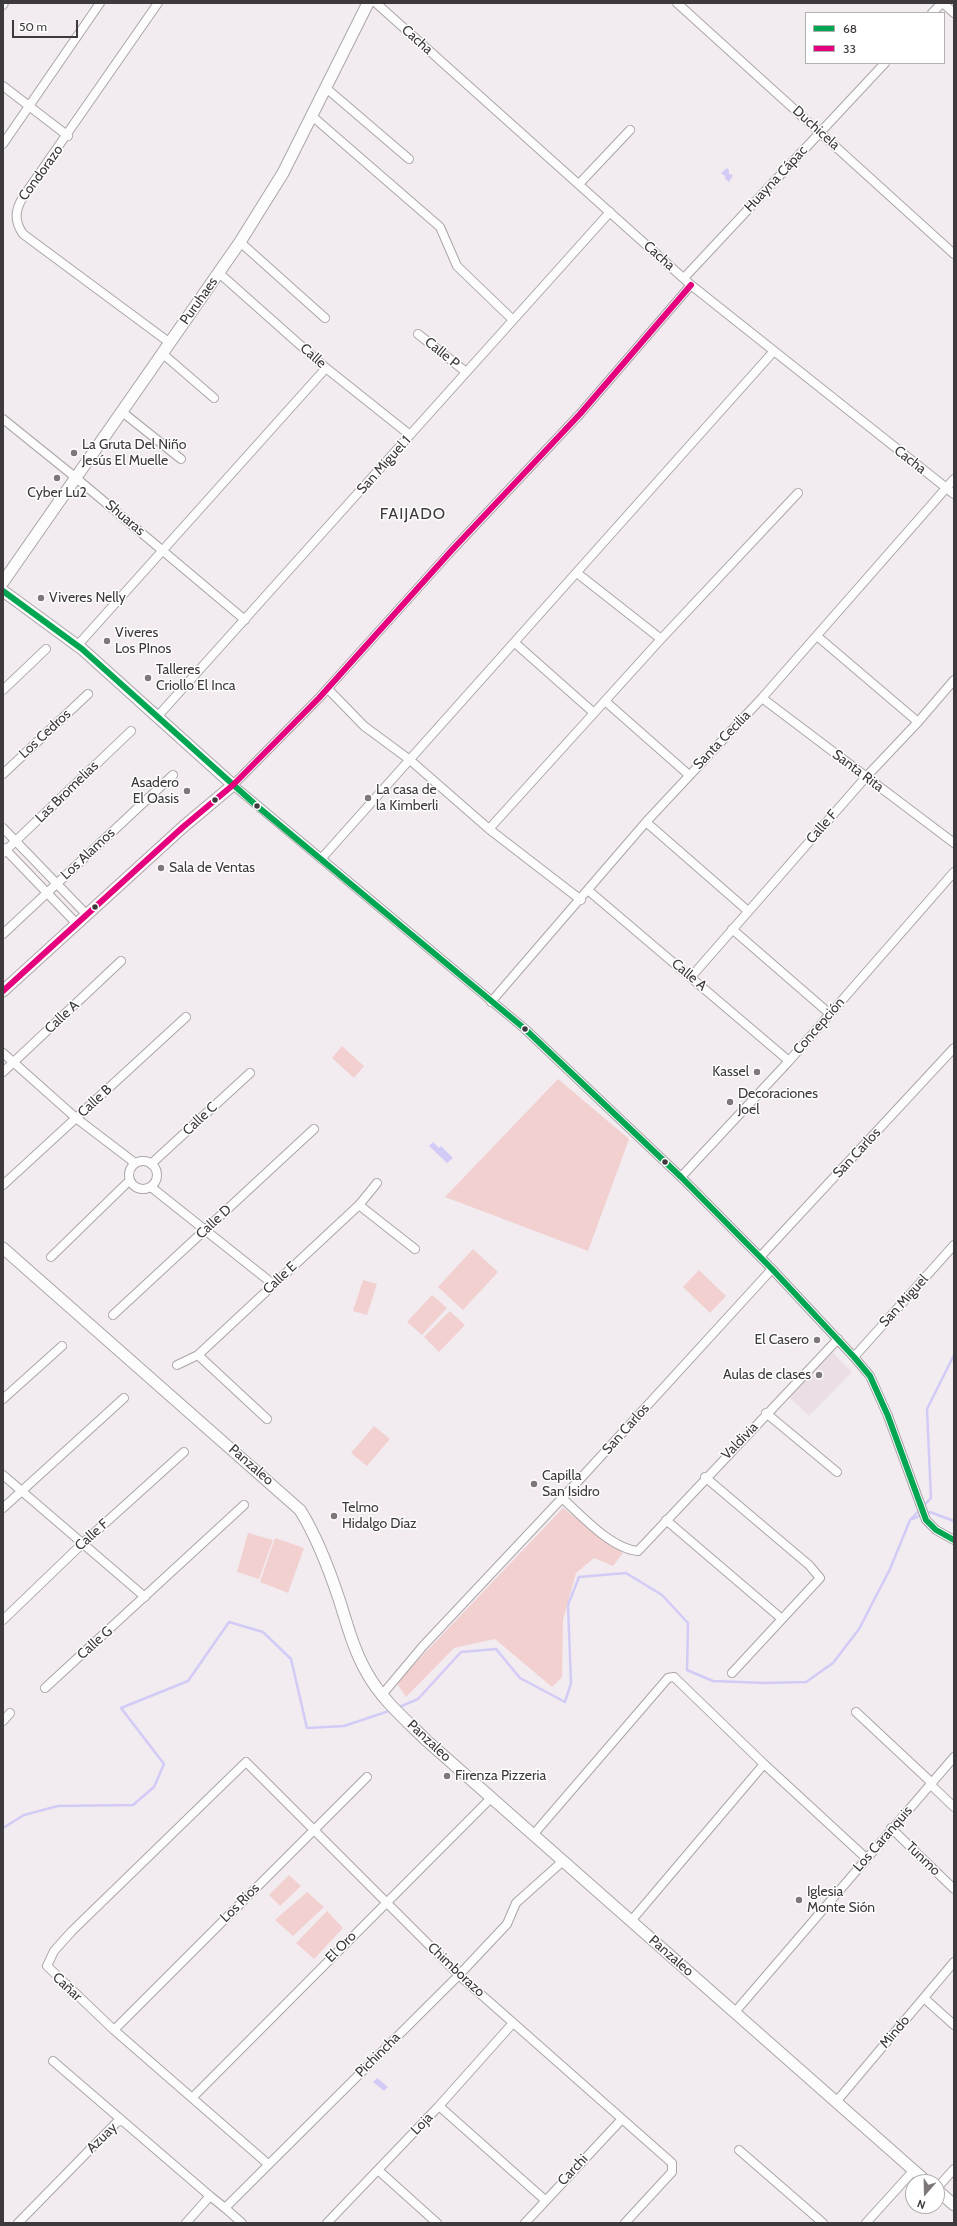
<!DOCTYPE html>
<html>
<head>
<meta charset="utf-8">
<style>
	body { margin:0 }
	#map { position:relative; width:957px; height:2226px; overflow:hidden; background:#f2ebf0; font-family:Cabin,sans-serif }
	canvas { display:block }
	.frame { position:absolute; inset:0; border:4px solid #3e393c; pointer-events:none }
	.legend { position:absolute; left:805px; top:12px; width:140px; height:52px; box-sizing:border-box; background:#fff; border:1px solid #b2b0b1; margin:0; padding:5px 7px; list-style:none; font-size:12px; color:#3e393c }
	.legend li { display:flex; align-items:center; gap:8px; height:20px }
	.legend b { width:20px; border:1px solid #b2b0b1 }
	.north { position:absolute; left:905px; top:2174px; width:40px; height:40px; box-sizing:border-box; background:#fff; border:1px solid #b2b0b1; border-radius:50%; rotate:200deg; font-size:11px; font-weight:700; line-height:16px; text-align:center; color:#3e393c }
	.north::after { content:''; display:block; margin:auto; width:14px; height:18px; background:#7d777b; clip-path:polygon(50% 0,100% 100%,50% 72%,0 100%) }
	.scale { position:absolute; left:12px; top:20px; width:66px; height:18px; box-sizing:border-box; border:2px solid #3e393c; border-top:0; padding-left:5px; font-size:12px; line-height:14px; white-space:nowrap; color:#3e393c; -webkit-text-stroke:3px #fff; paint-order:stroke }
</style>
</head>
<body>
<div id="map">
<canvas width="957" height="2226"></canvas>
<div class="frame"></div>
<ul class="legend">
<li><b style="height:5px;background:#00a651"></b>68</li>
<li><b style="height:5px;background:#e5007d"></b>33</li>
</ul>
<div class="north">N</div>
<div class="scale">50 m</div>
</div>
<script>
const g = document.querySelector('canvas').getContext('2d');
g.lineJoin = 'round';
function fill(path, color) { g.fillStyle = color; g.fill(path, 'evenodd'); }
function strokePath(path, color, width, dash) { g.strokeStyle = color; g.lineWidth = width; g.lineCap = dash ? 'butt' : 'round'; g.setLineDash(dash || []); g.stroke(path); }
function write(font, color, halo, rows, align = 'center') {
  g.font = font + ' Cabin,sans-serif'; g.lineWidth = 3; g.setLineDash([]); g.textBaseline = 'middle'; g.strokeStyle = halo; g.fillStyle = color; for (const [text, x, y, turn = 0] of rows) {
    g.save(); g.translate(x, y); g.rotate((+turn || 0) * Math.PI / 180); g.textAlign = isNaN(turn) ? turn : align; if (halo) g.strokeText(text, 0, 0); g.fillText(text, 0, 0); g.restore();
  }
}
fill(new Path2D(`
	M832,1352L852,1372L809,1416L788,1396Z`), '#ebdee7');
fill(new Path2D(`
	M342,1046L364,1066L354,1078L332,1058Z
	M558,1079L629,1139L588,1251L445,1197Z
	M473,1249L498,1272L463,1310L438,1287Z
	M699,1270L726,1296L710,1313L683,1287Z
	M363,1280L377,1284L367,1315L353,1311Z
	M432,1295L447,1308L422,1335L407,1322Z
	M450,1311L465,1325L439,1352L424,1337Z
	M374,1426L390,1439L367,1466L351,1453Z
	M563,1508L623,1553L613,1566L594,1558L576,1573L563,1620L562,1677L552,1687L495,1639L454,1648L406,1697L398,1685L400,1679Z
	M248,1533L273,1540L259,1579L237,1572Z
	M275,1538L304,1548L288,1593L260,1582Z
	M289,1875L301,1886L280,1906L269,1895Z
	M307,1892L324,1907L293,1936L275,1920Z
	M327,1911L343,1928L314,1959L296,1943Z`), '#f2d0d0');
fill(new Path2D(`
	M727,168L729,170V174L733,175L729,182L724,178L726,177L721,173Z
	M433,1142L439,1148L441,1146L453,1158L447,1163L429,1146Z
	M377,2078L388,2087L384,2091L373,2082Z`), '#d2cbf6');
strokePath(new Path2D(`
	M912,1519L930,1512L954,1521
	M397,1708L418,1699L461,1652L496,1649L520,1678L565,1702L571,1683L568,1605L579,1577L626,1573L662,1595L688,1623L687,1670L713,1681L765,1683L806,1682L833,1663L859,1629L890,1569L910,1520L931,1498L927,1409L954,1355
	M3,1828L24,1815L58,1806L133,1805L154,1787L164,1764L121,1708L188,1681L229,1622L263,1632L291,1659L307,1728L344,1726L392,1710`), '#d2cbf6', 2.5);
const street = new Path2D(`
	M158,3L23,197C15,210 14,221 23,234L170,343
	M376,3L691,285L954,494
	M677,3L954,254
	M943,3L954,13
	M3,5L4,3
	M932,13L942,3
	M3,86L68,136
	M326,88L409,159
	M312,116L440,227L457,266L513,320
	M3,144L100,3
	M579,184L630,130
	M240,242L325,318
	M219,273L326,368L410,435
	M684,278L885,63
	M691,285L580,414L452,550L319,698L233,785L525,1029L681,1177L772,1269L854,1357L870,1376L888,1416L926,1520L936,1530L954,1540
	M418,334L466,372
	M163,354L214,398
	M121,411L181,459
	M3,419L75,477L245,620
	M577,573L661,639
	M817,636L918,722
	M515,643L594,713
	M77,646L326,368
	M328,689L364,726L410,760L489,829L661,639L798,493
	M3,690L46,649
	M762,698L954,843
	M605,701L689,775
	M157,717L610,212
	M3,774L88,694
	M646,822L748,911
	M3,828L87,915
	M489,829L581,900
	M4,848L77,924
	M3,853L131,731
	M321,859L774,351
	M589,891L789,1061
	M732,929L830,1014
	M3,934L173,775
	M691,977L866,777L918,722L954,680
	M491,1002L646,822L762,698L954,479
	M3,1053L76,1118L135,1163
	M3,1072L121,961
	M129 1175a14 14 0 1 1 28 0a14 14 0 1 1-28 0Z
	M151,1164L250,1073
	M681,1177L789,1061L954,872
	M3,1185L186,1017
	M151,1187L273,1284
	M359,1205L415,1249
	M51,1257L129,1181
	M760,1257L954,1048
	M113,1315L314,1129
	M198,1355L267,1419
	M854,1357L954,1245
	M177,1365L198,1355L359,1205L377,1183
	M3,1399L62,1346
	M766,1413L837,1472
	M3,1475L145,1597
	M705,1477L809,1565L820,1578L732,1673
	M562,1498C581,1515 611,1549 638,1551L838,1339
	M3,1508L124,1398
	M666,1520L782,1619
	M3,1620L83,1543L184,1452
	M45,1688L244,1505
	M381,1696L423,1646L581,1478L772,1269
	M856,1712L932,1783
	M3,1721L10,1713
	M930,1784L954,1807
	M891,1828L954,1889
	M533,1835L668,1678L674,1677L764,1764L866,1858
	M631,1921L764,1764
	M924,1998L954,2025
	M735,2012L954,1757
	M114,2030L367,1777
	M53,2061L210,2196
	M192,2098L491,1798
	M836,2102L954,1962
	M439,2106L545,2200
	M739,2150L823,2223
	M268,2164L114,2030L47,1966L54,1951L72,1931L246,1762L459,1975L672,2163V2172L625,2223
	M378,2170L437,2223
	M937,2188L954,2169
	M225,2208L242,2223
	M18,2223L117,2122L121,2121
	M186,2223L210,2196L225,2208L459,1975L507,1924L516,1903L563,1861
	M327,2223L439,2106L513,2023
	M525,2223L622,2119
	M866,2223L914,2170`);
const secondary = new Path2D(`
	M3,582L240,242L283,173L368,3
	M3,591L82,649L233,785L183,827L3,991
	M3,1248L300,1510C317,1537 329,1569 339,1599C347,1624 354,1651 367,1673C382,1700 405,1719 427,1741L927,2182
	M937,2190L954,2205`);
strokePath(street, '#aaa5a9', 10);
strokePath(secondary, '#aaa5a9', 13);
strokePath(street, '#fdfcfd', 8);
strokePath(secondary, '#fdfcfd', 11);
strokePath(new Path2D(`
	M3,591L82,649L257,806L525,1029L681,1177L772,1269L854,1357L870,1376L888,1416L926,1520L936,1530L954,1540`), '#00a651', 6);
strokePath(new Path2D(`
	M3,991L183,827L233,785L319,698L452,550L580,414L691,285`), '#e5007d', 6);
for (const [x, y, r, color] of [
	[74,453,4,"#7d777b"],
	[57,478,4,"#7d777b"],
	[41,598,4,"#7d777b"],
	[107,641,4,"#7d777b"],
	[148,678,4,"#7d777b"],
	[187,791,4,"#7d777b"],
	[368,798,4,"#7d777b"],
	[215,800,3.5,"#3e393c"],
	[257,806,3.5,"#3e393c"],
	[161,868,4,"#7d777b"],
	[95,907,3.5,"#3e393c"],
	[525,1029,3.5,"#3e393c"],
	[757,1072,4,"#7d777b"],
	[730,1102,4,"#7d777b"],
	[665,1162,3.5,"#3e393c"],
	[817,1340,4,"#7d777b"],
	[819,1375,4,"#7d777b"],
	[534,1484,4,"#7d777b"],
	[334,1516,4,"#7d777b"],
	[447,1776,4,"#7d777b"],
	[799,1900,4,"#7d777b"]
]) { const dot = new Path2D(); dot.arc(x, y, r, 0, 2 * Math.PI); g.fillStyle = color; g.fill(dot); strokePath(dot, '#fff', 1.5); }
write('14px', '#3e393c', '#fff', [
	["Cacha",417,40,42],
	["Duchicela",816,128,42],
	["Condorazo",41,173,-54],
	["Huayna Cápac",776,179,-47],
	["Cacha",659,256,42],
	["Puruhaes",199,301,-55],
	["Calle P",442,353,39],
	["Calle",313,356,41],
	["Cacha",910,460,38],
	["San Miguel 1",384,465,-48],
	["Shuaras",125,518,40],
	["Los Cedros",45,734,-43],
	["Santa Cecilia",722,740,-46],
	["Santa Rita",858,771,37],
	["Las Bromelias",67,792,-44],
	["Calle F",822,827,-49],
	["Los Alamos",88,854,-43],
	["Calle A",689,975,40],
	["Calle A",62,1017,-43],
	["Concepción",819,1026,-49],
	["Calle B",95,1101,-43],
	["Calle C",200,1119,-43],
	["San Carlos",857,1153,-47],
	["Calle D",214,1222,-43],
	["Calle E",280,1278,-43],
	["San Miguel",904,1301,-48],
	["San Carlos",626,1429,-48],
	["Valdivia",740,1441,-46],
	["Panzaleo",251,1465,41],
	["Calle F",92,1535,-42],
	["Calle G",95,1643,-42],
	["Panzaleo",429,1741,43],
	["Los Caranquis",883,1839,-49],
	["Tunmo",923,1859,44],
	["Los Rios",240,1903,-45],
	["El Oro",341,1947,-45],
	["Panzaleo",671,1956,41],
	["Chimborazo",456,1970,43],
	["Cañar",67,1987,43],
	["Mindo",895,2032,-50],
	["Pichincha",378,2055,-45],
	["Loja",422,2124,-46],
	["Azuay",102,2138,-44],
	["Carchi",573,2170,-47]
]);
write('14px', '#3e393c', '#fff', [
	["La Gruta Del Niño",82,445],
	["Jesús El Muelle",82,461],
	["Cyber Lu2",57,493,"center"],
	["Viveres Nelly",49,598],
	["Viveres",115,633],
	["Los PInos",115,649],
	["Talleres",156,670],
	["Criollo El Inca",156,686],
	["Asadero",179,783,"right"],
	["El Oasis",179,799,"right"],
	["La casa de",376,790],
	["la Kimberli",376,806],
	["Sala de Ventas",169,868],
	["Kassel",749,1072,"right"],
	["Decoraciones",738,1094],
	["Joel",738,1110],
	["El Casero",809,1340,"right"],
	["Aulas de clases",811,1375,"right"],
	["Capilla",542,1476],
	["San Isidro",542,1492],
	["Telmo",342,1508],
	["Hidalgo Díaz",342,1524],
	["Firenza Pizzeria",455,1776],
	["Iglesia",807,1892],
	["Monte Sión",807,1908]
], 'left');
g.letterSpacing = '1px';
write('16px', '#3e393c', '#fff', [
	["FAIJADO",413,514]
]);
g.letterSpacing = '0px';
</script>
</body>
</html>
